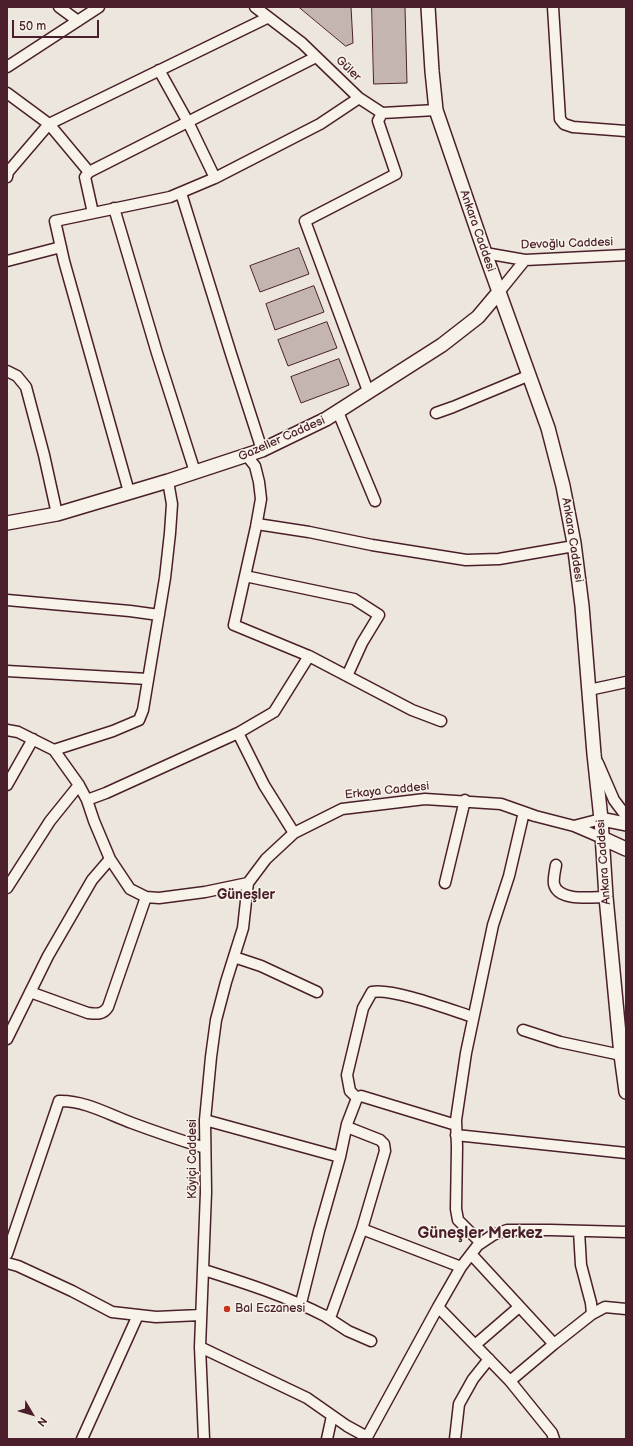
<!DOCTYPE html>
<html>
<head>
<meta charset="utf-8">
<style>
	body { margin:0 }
	#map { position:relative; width:633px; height:1446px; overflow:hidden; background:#ece6dd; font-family:"Balsamiq Sans",sans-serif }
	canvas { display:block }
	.frame { position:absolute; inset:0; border:8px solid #4a1f2b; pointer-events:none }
	.north { position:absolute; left:12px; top:1394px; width:40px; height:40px; -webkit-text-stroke:3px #f7f3e8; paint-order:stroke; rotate:128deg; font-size:11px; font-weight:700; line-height:16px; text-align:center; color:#4a1f2b }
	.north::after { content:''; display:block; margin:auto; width:14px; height:18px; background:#4a1f2b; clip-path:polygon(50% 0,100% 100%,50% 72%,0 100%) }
	.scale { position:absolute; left:12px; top:20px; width:87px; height:18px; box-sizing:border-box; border:2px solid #4a1f2b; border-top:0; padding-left:5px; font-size:12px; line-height:14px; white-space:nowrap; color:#4a1f2b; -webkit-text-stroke:3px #f7f3e8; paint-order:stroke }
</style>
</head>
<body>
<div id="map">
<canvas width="633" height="1446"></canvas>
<div class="frame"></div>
<div class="north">N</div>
<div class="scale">50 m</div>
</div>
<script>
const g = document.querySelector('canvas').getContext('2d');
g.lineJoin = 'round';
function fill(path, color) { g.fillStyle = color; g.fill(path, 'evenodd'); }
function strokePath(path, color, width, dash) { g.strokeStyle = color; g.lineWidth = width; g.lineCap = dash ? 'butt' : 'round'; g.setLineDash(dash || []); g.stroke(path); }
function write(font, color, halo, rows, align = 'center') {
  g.font = font + ' "Balsamiq Sans",sans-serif'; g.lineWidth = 3; g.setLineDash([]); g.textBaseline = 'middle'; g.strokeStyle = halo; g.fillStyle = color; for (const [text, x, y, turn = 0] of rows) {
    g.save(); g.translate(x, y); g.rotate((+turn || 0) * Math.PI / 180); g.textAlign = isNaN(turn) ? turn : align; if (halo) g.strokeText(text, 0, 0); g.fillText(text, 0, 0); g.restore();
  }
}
const building = new Path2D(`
	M299,7H351L353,43L346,46Z
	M372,7H405L407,83L374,84Z
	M299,248L309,274L260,292L250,266Z
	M314,286L324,312L275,330L266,304Z
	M327,322L337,348L288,366L278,340Z
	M339,359L349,385L301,403L291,377Z`);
fill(building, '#c4b5b0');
strokePath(building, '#4a1f2b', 1);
const minor = new Path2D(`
	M59,7L78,21
	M255,7L302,43L359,98L382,113L436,110
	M553,7L560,119L564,124L573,127L626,131
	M7,67L99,7
	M7,93L49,124L89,172
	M7,177L8,172L49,124L267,18
	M215,178L320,124L359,98
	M181,193L231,354L262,450
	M114,208L157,353L195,472
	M93,213L85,177L89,172L316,57
	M485,253L525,260L626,255
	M7,261L61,247
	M499,292L525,260
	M7,371L17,376L26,387L44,455L57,514
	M368,391L305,221L396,174L378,121L382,113
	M338,412L375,501
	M436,413L453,407L530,375
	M247,456L255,466L259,482L261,499L256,527L234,625L309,656
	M129,492L64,261L55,221L170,197L215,178L189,124L159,70
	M257,524L309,532L372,545L466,560L499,559L574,546
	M245,576L354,599L379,615L362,643L347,676
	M7,600L130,611L159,615
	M7,671L148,679
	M589,690L626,682
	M7,730L18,732L54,750L79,785L87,800L94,821L110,859L130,889L146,897L159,898L205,892L248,883L266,859L294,833L342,809L425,799L501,804L535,816L574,826L602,838
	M238,733L274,712L309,656L412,710L441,721
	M54,750L113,731L139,720L143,710L165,578L170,533L172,504L168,481
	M598,763L614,800L626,816
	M7,785L33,739
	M87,800L106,793L238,733L264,785L294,833
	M574,826L601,819
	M556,865C555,871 553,879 554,884C558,902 592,897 606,897
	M445,883L465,800
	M7,888L50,821L79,785
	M234,957L261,966L317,992
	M30,992L88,1013C96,1014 103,1015 108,1007L146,897
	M523,1030L560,1042L621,1055
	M7,1039L48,956L92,880L110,859
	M357,1098L350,1091L347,1075L363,1008L372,992C393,988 451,1010 473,1017
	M205,1120L340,1157L347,1124L357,1098L361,1096L456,1125
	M347,1127L380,1140L384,1144L385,1151L362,1229
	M456,1135L626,1153
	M579,1231L581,1265L591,1303L592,1314
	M481,1243L458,1220L456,1209L457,1147L456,1120L466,1053L493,925L509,876L524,812
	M7,1254L59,1101C84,1100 110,1115 132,1123C156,1132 180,1140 205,1148
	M471,1254L554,1344L510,1381
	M7,1263L18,1266L72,1291L112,1312L156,1317L201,1315
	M461,1267L478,1245L493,1235L507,1230H550L626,1232
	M204,1270C245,1283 286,1296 325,1316L331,1315L362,1229L461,1267L438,1307
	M301,1303L319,1231L340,1157
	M325,1316L348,1331L371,1341
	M554,1344L592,1314L605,1307L626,1309
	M475,1345L519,1307
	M200,1347L307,1398L347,1426L367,1437L438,1307L510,1381L552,1433L554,1439
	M82,1439L138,1315
	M204,1439L200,1347L206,1192L205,1120L211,1057L216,1020L226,982L243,928L248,883
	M327,1439L332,1416
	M455,1439L459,1404L473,1379L489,1359`);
const tertiary = new Path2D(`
	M428,7L432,71L436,110L485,253L548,428L563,486L574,543L582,606L594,754L601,819L606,897L621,1055L626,1092
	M7,523L57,514L168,481L262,450L326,419L442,345L478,317L499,292
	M601,819L626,824
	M602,838L626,849`);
strokePath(minor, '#4a1f2b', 13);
strokePath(tertiary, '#4a1f2b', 16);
strokePath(minor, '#f7f3e8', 10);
strokePath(tertiary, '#f7f3e8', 13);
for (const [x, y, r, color] of [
	[227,1309,4,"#c8321e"]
]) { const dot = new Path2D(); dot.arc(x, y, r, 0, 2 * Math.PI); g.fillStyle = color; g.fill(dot); strokePath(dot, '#f7f3e8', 1.5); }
write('12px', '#4a1f2b', '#f7f3e8', [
	["Güler",348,69,44],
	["Ankara Caddesi",477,231,71],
	["Devoğlu Caddesi",567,244,-2],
	["Gazeller Caddesi",282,439,-24],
	["Ankara Caddesi",572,540,81],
	["Erkaya Caddesi",387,791,-6],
	["Ankara Caddesi",604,862,-94],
	["Köyiçi Caddesi",193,1159,-90]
]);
write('12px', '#4a1f2b', '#f7f3e8', [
	["Bal Eczanesi",235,1309]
], 'left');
write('bold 14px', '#4a1f2b', '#f7f3e8', [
	["Güneşler",246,895]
]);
write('bold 16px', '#4a1f2b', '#f7f3e8', [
	["Güneşler Merkez",480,1234]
]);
</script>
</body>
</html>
